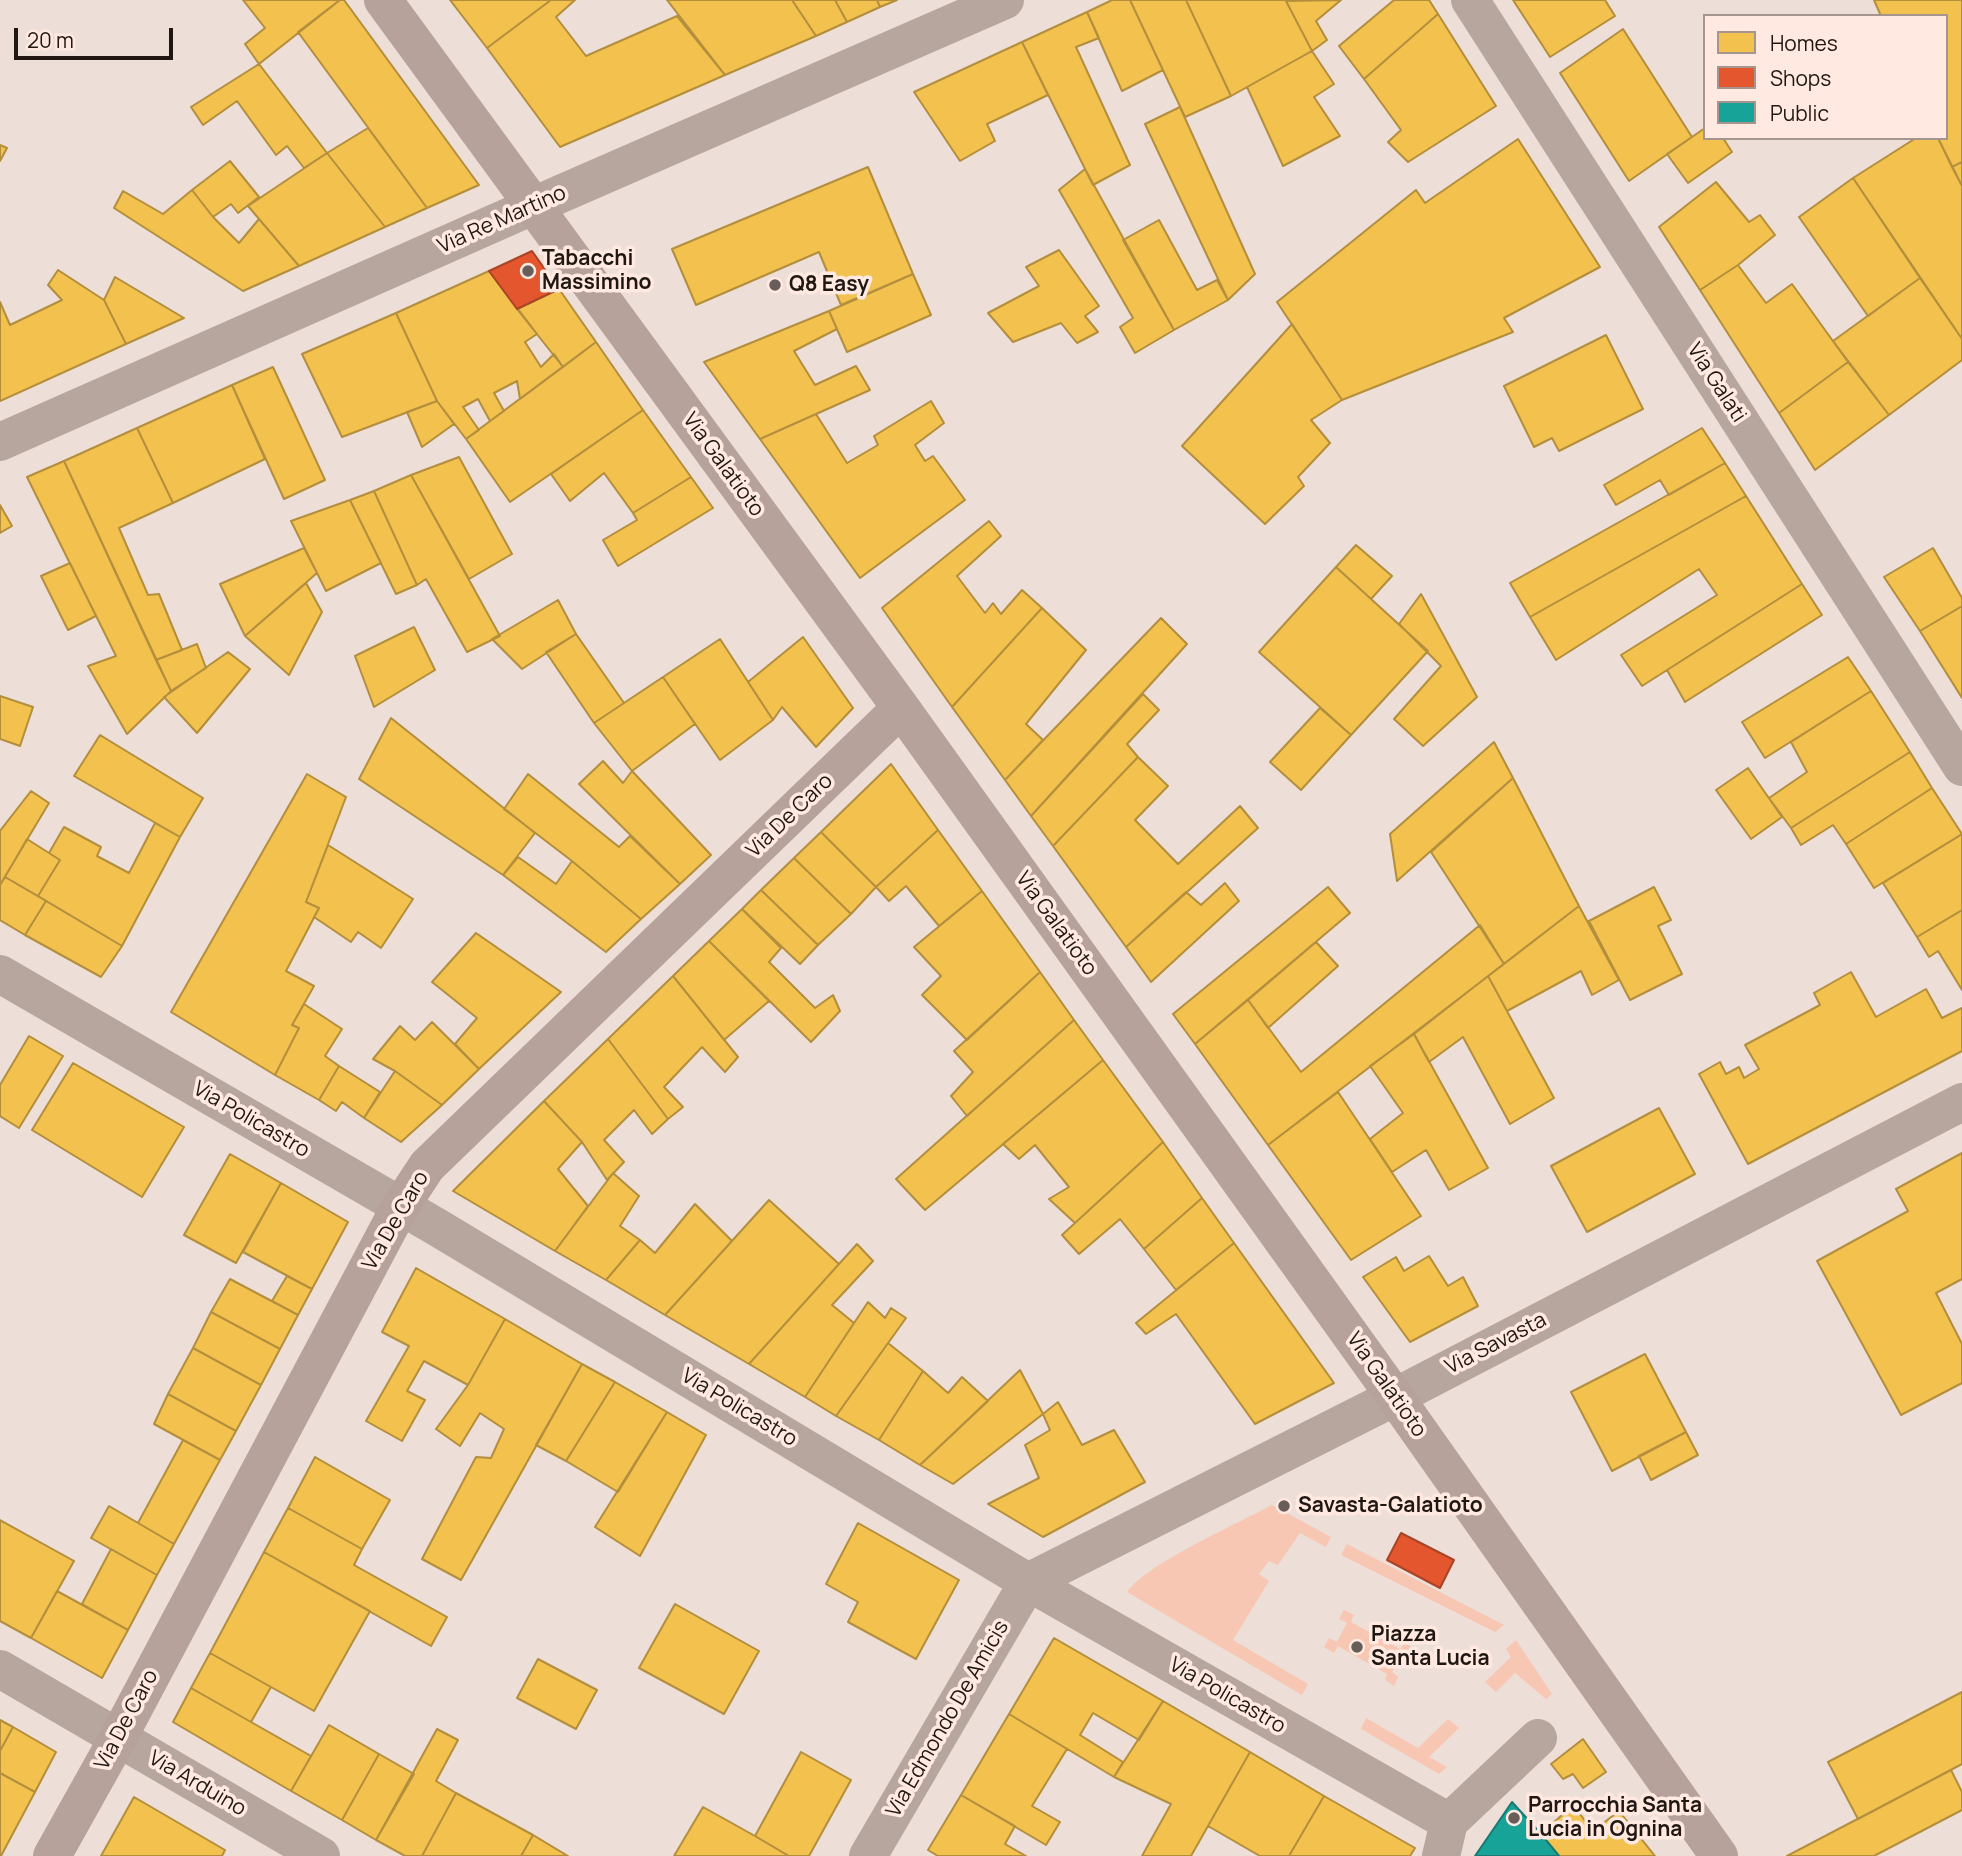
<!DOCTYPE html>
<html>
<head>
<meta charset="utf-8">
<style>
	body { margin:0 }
	#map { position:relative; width:1962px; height:1856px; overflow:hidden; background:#edded7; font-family:Manrope,sans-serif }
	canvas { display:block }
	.legend { position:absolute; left:1703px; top:14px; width:245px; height:126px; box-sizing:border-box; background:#ffe9e0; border:2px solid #a6958e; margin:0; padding:9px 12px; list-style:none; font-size:21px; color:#201713 }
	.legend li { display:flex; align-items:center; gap:14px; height:35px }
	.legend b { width:35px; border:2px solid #a6958e }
	.scale { position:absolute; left:14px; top:28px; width:159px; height:32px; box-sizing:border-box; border:4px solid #201713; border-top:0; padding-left:9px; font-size:21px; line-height:24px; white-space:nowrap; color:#201713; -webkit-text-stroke:5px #ffe9e0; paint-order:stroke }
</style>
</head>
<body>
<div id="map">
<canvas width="1962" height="1856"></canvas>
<ul class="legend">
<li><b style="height:19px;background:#f2c14e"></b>Homes</li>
<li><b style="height:19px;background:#e4572e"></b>Shops</li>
<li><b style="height:19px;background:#17a398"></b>Public</li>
</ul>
<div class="scale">20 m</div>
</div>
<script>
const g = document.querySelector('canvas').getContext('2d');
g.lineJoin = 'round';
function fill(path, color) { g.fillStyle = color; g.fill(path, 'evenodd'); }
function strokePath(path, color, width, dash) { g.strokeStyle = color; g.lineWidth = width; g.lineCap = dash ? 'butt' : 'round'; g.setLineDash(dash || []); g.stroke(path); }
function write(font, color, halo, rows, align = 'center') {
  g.font = font + ' Manrope,sans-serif'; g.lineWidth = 7; g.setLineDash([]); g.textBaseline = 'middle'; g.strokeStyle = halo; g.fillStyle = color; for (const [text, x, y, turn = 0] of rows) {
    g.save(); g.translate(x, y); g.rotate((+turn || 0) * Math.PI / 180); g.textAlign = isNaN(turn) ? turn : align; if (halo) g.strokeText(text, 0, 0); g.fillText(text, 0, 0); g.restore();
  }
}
fill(new Path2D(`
	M1272,1505L1331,1537L1326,1547L1300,1533L1278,1565L1269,1561L1259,1574L1269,1581L1233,1640L1308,1684L1302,1695L1127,1592C1148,1563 1237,1524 1272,1505Z
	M1347,1544L1504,1625L1495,1632L1341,1555Z
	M1344,1610L1354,1615L1351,1622L1400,1649L1405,1643L1414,1648L1410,1657L1402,1653L1392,1672L1398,1677L1394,1686L1385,1680L1387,1674L1338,1646L1334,1653L1324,1647L1329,1638L1337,1642L1347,1623L1339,1619Z
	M1516,1640L1552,1694L1546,1699L1515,1673L1496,1692L1485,1682L1511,1657L1506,1649Z
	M1366,1718L1418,1748L1448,1719L1459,1728L1429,1757L1447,1767L1439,1774L1361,1729Z`), '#f7c7b3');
const homes = new Path2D(`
	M243,0H340L259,64L245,44L265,28Z
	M340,0H344L479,185L427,208L298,32Z
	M450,0H551L487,48Z
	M551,0H575L556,17L586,56L677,16L725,75L560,147L487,48Z
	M667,0H792L816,36L725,75Z
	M792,0H835L847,22L816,36Z
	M835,0H877L880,7L847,22Z
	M877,0H897L880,7Z
	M1112,0H1130L1163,70L1122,91L1087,12Z
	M1130,0H1186L1231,96L1185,117Z
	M1186,0H1288L1286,1L1312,51L1231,96Z
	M1341,0L1316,21L1327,40L1312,51L1286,1Z
	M1394,0H1429L1438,14L1364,79L1339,46Z
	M1513,0H1605L1615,16L1550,57Z
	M1874,0H1962V162L1952,167L1938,138H1946V16H1881Z
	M1087,12L1099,38L1076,47L1130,165L1093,185L1022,42Z
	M1438,14L1496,106L1408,162L1388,142L1401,130L1364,79Z
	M1623,29L1692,137L1629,181L1560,73Z
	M1022,42L1048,95L987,124L995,141L960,161L914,92Z
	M1312,51L1334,84L1314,97L1340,136L1283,166L1247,87Z
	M259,64L327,153L304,168L287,146L276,155L237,101L203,125L191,107Z
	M1180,107L1255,274L1228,300L1145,124Z
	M368,128L427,208L385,227L327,153Z
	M1705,128V138H1723L1732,152L1688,183L1667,154Z
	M1916,138H1938L1962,186V339L1853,178Z
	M1518,139L1600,267L1504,318L1513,332L1342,400L1277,302L1416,190L1425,203Z
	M0,145L7,148L0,161Z
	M327,153L385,227L299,266L248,206Z
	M230,161L259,197L238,213L231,204L213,217L192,190Z
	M1962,162V186L1952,167Z
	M868,167L913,274L841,305L819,252L696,305L672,249Z
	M1085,169L1174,330L1135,353L1120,327L1133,318L1059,190Z
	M1853,178L1920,278L1868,316L1799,217Z
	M1716,182L1749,222L1760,215L1775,235L1738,265L1700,290L1659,227Z
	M192,190L213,217L239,243L259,219L299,266L243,291L114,208L123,191L163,214Z
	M1159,220L1197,290L1217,280L1228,300L1174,330L1123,240Z
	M1059,250L1099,306L1085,316L1098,332L1077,343L1061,323L1013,342L988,313L1039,286L1026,267Z
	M1738,265L1766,303L1792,284L1848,362L1779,413L1700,290Z
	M58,270L104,300L126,344L0,401V302L10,325L62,300L48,285Z
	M489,271L537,334L525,342L541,367L554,354L563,367L520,399L517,381L494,393L504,411L490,421L478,399L463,407L479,430L466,439L437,401L396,313Z
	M913,274L931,315L847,352L829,311Z
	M115,277L184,318L126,344L104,300Z
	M1920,278L1962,339V360L1889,415L1833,341Z
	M559,289L596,342L563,367L517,309Z
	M829,311L837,329L794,351L815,385L856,366L870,390L760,439L704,362Z
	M396,313L437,401L342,437L302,354Z
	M1292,324L1342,400L1311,420L1330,443L1298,477L1304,486L1265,524L1182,446Z
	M1606,335L1643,409L1559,451L1552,438L1534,447L1504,386Z
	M596,342L643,410L510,502L466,439Z
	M1848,362L1889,415L1815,470L1779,413Z
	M273,367L325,480L284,499L232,385Z
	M232,385L265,459L173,503L137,428Z
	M437,401L454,424L422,447L407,412Z
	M931,401L944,423L915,445L925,461L933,456L965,500L860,578L760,439L816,414L847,463L878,445L874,436Z
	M643,410L691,477L633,513L604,473L570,501L551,474Z
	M137,428L173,503L119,528L148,595L159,594L182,650L156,660L64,461Z
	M1702,428L1725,463L1669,495L1660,480L1616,505L1604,485Z
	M459,457L512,554L469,579L411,475Z
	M64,461L171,691L127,734L88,666L116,656L27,477Z
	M1725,463L1746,496L1530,617L1510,583Z
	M411,475L500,636L467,652L426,579L417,585L374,491Z
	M691,477L713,508L618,566L603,540L637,520L633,513Z
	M374,491L417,585L396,594L350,500Z
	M1746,496L1802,584L1642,686L1621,655L1717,595L1699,569L1556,660L1530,617Z
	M350,500L381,563L326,591L291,521Z
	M0,505L12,526L0,533Z
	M989,521L1001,536L957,576L985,613L993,603L1001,614L1022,590L1042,608L952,707L882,608Z
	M1356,545L1392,576L1371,599L1336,567Z
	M304,548L317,573L245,636L220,584Z
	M1933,548L1962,598V606L1920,631L1884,577Z
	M70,563L96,616L68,630L41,576Z
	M1336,567L1428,651L1351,735L1259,652Z
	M306,583L322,612L289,675L245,636Z
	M1802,584L1822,615L1685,702L1667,670Z
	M1421,594L1477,697L1423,746L1394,719L1441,666L1399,624Z
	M558,600L576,634L522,669L492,639Z
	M1962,606V698L1920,631Z
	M1042,608L1086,650L1026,724L1043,740L1005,780L952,707Z
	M1161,618L1187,644L1031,816L1005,780Z
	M414,627L435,670L374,707L355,656Z
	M576,634L624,703L594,723L546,652Z
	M803,637L853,708L816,747L782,707L773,720L748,682Z
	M720,639L773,720L720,760L663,677Z
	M197,644L206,668L171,691L156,660Z
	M228,652L250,669L197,733L164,697Z
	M1848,657L1871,691L1765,758L1742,722Z
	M663,677L695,724L632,771L594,723Z
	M1871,691L1910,752L1791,828L1769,798L1807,772L1791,742Z
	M1143,694L1159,710L1127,744L1138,757L1053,846L1031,816Z
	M0,696L33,707L20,746L0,739Z
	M1320,708L1351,735L1301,790L1270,762Z
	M391,718L535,833L503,875L359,779Z
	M100,735L203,798L180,837L74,776Z
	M1494,742L1513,778L1397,881L1390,834Z
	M1910,752L1932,788L1846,844L1833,825L1801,845L1791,828Z
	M1138,757L1168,786L1135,820L1178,864L1240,806L1258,828L1126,947L1053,846Z
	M603,761L623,783L632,771L711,855L680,884L579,784Z
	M891,764L938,830L876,887L821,832Z
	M1748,768L1782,817L1751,839L1716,790Z
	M307,774L346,797L306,902L319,908L286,971L314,986L292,1025L299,1028L275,1075L171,1012Z
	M528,774L619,847L630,836L680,884L641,919L572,861L504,809Z
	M1513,778L1579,906L1504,964L1431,852Z
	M1932,788L1962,834L1874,888L1846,844Z
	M31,791L49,803L0,885V831Z
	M155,823L180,837L122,946L38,896L60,860L49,853L64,827L101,847L97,856L129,873Z
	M938,830L982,891L939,926L906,886L889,901L876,887Z
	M821,832L876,887L851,914L794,858Z
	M1962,834V910L1917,937L1883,883Z
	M27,839L60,860L38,896L5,877Z
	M328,845L413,899L381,948L358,932L351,942L314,917L319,908L306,902Z
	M518,857L556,884L572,861L641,919L606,952L503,875Z
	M794,858L851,914L818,945L761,890Z
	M5,877L46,901L25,935L0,920V885Z
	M1225,883L1239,901L1151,982L1126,947L1186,892L1201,905Z
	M1328,887L1350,913L1195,1044L1173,1014Z
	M1654,887L1671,920L1658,926L1682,974L1630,1000L1589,921Z
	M761,890L818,945L800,964L742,909Z
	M982,891L1040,972L967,1040L922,995L941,976L914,947Z
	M46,901L122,946L101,977L25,935Z
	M1579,906L1619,980L1592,995L1581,971L1507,1011L1488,976Z
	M742,909L781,948L769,962L815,1008L833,995L840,1011L811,1042L709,941Z
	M1962,910V990L1938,951L1929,957L1917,937Z
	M1480,925L1504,964L1268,1145L1195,1044L1248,1000L1301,1072Z
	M476,933L561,992L479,1069L455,1044L477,1018L432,982Z
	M709,941L769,1001L724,1040L673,976Z
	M1316,942L1338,966L1268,1028L1248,1000Z
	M1040,972L1074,1020L967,1116L951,1096L973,1072L954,1051Z
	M1851,972L1876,1017L1926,989L1942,1018L1962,1008V1051L1748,1164L1699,1074L1720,1062L1726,1074L1739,1067L1744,1078L1759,1069L1745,1045L1820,1005L1814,993Z
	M673,976L738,1057L725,1072L702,1047L664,1087L683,1107L668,1119L608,1039Z
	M1488,976L1554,1098L1510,1124L1463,1037L1429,1062L1414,1034Z
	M304,1004L342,1029L325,1056L339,1066L319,1100L275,1075L299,1028L292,1025Z
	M1074,1020L1103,1060L925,1210L896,1179Z
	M432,1022L479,1069L442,1105L395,1071L373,1059L400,1026L415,1040Z
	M1414,1034L1488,1168L1449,1190L1426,1150L1392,1172L1370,1139L1403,1113L1370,1066Z
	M29,1036L63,1056L19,1128L0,1116V1085Z
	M608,1039L668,1119L652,1134L634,1110L604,1140L624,1162L607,1180L582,1142L544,1101Z
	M1103,1060L1163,1142L1075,1223L1049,1199L1069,1187L1035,1145L1019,1159L1003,1144Z
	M73,1063L184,1127L142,1197L32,1130Z
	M339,1066L380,1092L364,1118L342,1102L336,1111L319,1100Z
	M395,1071L442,1105L401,1142L364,1118Z
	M1338,1092L1421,1216L1351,1260L1268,1145Z
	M544,1101L582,1142L558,1169L588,1206L555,1251L453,1191Z
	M1659,1108L1695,1174L1587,1232L1551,1166Z
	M1163,1142L1202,1198L1144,1249L1120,1219L1079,1254L1062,1235Z
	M1962,1153V1279L1936,1293L1962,1344V1383L1901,1415L1817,1261L1908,1211L1896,1189Z
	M230,1154L281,1183L236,1263L184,1235Z
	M613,1173L639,1196L620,1226L640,1240L606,1280L555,1251Z
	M281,1183L348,1222L312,1289L243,1252Z
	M1202,1198L1234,1243L1176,1290L1144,1249Z
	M769,1200L839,1264L749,1364L665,1315Z
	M695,1204L732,1241L665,1315L606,1280L640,1240L655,1253Z
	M1234,1243L1334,1383L1255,1424L1176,1314L1146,1334L1136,1323Z
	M857,1244L873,1261L832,1305L854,1323L805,1397L749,1364Z
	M1429,1256L1448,1286L1463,1277L1478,1306L1410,1342L1363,1277L1396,1257L1404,1271Z
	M416,1268L505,1319L468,1385L424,1361L407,1391L425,1400L402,1441L366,1421L409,1346L382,1332Z
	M287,1276L312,1289L298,1315L272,1301Z
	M230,1279L298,1315L280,1349L211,1312Z
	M868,1302L885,1318L891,1308L906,1318L836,1416L805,1397Z
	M211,1312L280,1349L261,1385L193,1348Z
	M505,1319L582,1364L461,1580L422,1559L476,1457L491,1458L504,1429L480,1413L460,1446L436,1429L468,1385Z
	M888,1343L923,1371L879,1440L836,1416Z
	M193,1348L261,1385L236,1431L168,1394Z
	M1645,1354L1686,1432L1612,1471L1571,1392Z
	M582,1364L615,1382L566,1461L536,1445Z
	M1020,1370L1043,1414L953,1484L920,1465Z
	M923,1371L948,1393L962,1377L988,1401L920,1465L879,1440Z
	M615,1382L667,1412L618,1492L566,1461Z
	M168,1394L236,1431L220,1460L154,1424Z
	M1058,1402L1082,1445L1114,1430L1145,1482L1043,1537L988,1504L1039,1478L1025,1445L1050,1430L1043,1414Z
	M667,1412L706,1435L640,1556L595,1527Z
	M1686,1432L1698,1455L1651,1480L1639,1456Z
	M183,1440L220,1460L174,1544L138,1523Z
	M315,1457L390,1500L362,1549L288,1508Z
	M109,1506L174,1544L157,1575L91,1538Z
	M288,1508L362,1549L354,1565L447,1617L431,1646L264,1552Z
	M0,1520L74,1561L31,1638L0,1621Z
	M858,1523L959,1580L916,1659L848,1622L858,1602L826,1584Z
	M111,1549L157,1575L128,1630L82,1604Z
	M264,1552L370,1611L314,1711L210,1653Z
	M57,1591L128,1630L102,1678L31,1638Z
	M675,1604L759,1651L724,1714L639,1668Z
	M1054,1638L1163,1701L1139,1740L1093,1713L1080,1735L1123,1762L1114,1777L1009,1714Z
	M210,1653L271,1687L251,1722L191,1688Z
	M538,1659L597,1690L576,1729L517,1698Z
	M191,1688L311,1756L291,1791L173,1722Z
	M1962,1692V1764L1858,1819L1828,1762Z
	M1163,1701L1250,1752L1191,1856H1142L1171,1804L1114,1777Z
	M1009,1714L1067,1749L1032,1806L1060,1822L1046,1845L961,1795Z
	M0,1720L13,1727L0,1751Z
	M329,1725L379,1754L342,1820L291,1791Z
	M13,1727L56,1752L35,1792L0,1773V1751Z
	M437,1729L458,1740L436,1781L456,1793L422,1856H405L376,1840Z
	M1583,1739L1606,1772L1583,1788L1573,1774L1563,1779L1551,1764Z
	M801,1752L851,1780L809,1856H789L755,1836Z
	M1250,1752L1324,1796L1289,1856H1260L1208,1826Z
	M379,1754L414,1774L376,1840L342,1820Z
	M1951,1770L1962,1792V1810L1874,1856H1787Z
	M0,1773L35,1792L1,1856H0Z
	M456,1793L533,1835L521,1856H422Z
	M961,1795L1015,1826L1005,1844L1026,1856H938L928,1850Z
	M1324,1796L1415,1848L1410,1856H1289Z
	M134,1797L225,1850L222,1856H101Z
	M1573,1805L1593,1831L1619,1811L1655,1856H1559L1541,1834Z
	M703,1807L755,1836L789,1856H674Z
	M533,1835L568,1856H521Z`);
fill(homes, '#f2c14e');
strokePath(homes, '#b38e3c', 2);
const shops = new Path2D(`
	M532,251L559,289L517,309L489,271Z
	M1401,1533L1454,1560L1440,1588L1387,1560Z`);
fill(shops, '#e4572e');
strokePath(shops, '#a94426', 2);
const public = new Path2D(`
	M1512,1802L1541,1834L1559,1856H1475Z`);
fill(public, '#17a398');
strokePath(public, '#1a7970', 2);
strokePath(new Path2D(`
	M1470,0L1962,767
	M0,442L533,206
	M0,974L435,1226L1028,1582L1449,1822L1441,1856
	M1028,1582L1395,1397L1962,1102
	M0,1669L321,1856
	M1449,1822L1538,1738
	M868,1856L1028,1582`), '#b7a69d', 38);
strokePath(new Path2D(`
	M533,206L1005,0`), '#b7a69d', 38);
strokePath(new Path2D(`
	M383,0L901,708L1395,1397L1719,1856
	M52,1856L118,1738L400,1207L427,1166L901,708`), '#b6a29b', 38);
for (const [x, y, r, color] of [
	[528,271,7,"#685d58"],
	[775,285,7,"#685d58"],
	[1284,1506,7,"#685d58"],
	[1357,1647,7,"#685d58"],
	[1514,1818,7,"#685d58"]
]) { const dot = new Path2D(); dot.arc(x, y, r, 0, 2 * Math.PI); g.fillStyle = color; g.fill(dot); strokePath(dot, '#ffe9e0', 2.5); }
write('21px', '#201713', '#ffe9e0', [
	["Via Re Martino",502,220,-24],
	["Via Galati",1716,383,57],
	["Via Galatioto",723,465,54],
	["Via De Caro",790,816,-44],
	["Via Galatioto",1056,924,54],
	["Via Policastro",251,1120,30],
	["Via De Caro",396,1221,-60],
	["Via Savasta",1496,1344,-27],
	["Via Galatioto",1386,1385,55],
	["Via Policastro",739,1408,31],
	["Via Policastro",1227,1696,30],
	["Via Edmondo De Amicis",948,1719,-60],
	["Via De Caro",127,1720,-62],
	["Via Arduino",197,1784,30]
]);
write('bold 21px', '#201713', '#ffe9e0', [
	["Tabacchi",542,259],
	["Massimino",542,283],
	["Q8 Easy",789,285],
	["Savasta-Galatioto",1298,1506],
	["Piazza",1371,1635],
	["Santa Lucia",1371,1659],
	["Parrocchia Santa",1528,1806],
	["Lucia in Ognina",1528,1830]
], 'left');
</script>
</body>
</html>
